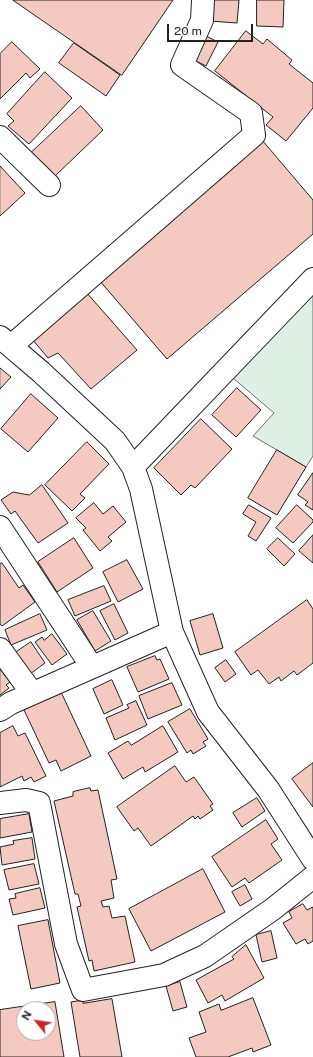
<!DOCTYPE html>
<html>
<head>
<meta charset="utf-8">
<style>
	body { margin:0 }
	#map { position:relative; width:313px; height:1057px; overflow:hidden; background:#fff; font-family:"Public Sans",sans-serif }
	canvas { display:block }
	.north { position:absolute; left:16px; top:1001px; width:40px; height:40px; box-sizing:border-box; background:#fff; border:1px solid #a7a7a7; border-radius:50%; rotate:300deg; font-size:11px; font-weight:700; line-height:16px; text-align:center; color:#222 }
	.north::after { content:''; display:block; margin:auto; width:14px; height:18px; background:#c62828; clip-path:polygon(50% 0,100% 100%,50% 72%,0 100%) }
	.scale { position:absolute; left:167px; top:24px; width:86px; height:18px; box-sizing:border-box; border:2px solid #222; border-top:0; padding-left:5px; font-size:12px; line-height:14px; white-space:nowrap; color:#222; -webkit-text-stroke:3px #fff; paint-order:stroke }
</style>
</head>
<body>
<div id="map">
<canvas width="313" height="1057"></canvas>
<div class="north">N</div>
<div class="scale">20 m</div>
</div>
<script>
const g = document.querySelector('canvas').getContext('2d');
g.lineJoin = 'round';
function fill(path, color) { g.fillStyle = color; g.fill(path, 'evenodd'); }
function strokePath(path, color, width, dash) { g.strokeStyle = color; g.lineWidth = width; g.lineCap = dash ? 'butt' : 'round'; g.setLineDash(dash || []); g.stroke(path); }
const green = new Path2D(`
	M313,294V456L306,467L253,436L274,413L233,378Z`);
fill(green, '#e0efe3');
strokePath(green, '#6f6f6f', 1);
const building = new Path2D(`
	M13,0H173L122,75Z
	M210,0H239L237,23L209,21Z
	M257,0H284L283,27L257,26Z
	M246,31L263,44L267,39L292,60L289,64L313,83V108L286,141L266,125L273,117L215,71Z
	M206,36L218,42L206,66L194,60Z
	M12,42L40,69L30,78L26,73L0,99V54Z
	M74,43L120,75L106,96L59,63Z
	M45,72L72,98L29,144L8,126L14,121L7,114Z
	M81,106L103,130L54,177L30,154Z
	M262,140L313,200V234L167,359L99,280Z
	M0,166L25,193L0,216Z
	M86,292L137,350L91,389L58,353L48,358L32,339Z
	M0,368L11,377L0,389Z
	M237,388L261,410L236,437L212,415Z
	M31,394L58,418L28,452L1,429Z
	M201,419L232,449L195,488L191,485L181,495L154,468Z
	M87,442L109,464L80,494L85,498L72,511L45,485Z
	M277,450L306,467L277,515L248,498Z
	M313,473V510L305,505L308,502L298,495Z
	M42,485L68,523L38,543L15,511L11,514L1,500L13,492L29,495Z
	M94,503L103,514L113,506L126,522L108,537L112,541L100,551L83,530L86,528L76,518Z
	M249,505L271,518L256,541L248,536L256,522L243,514Z
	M297,505L313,520V522L293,543L276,528Z
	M313,535V563L299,551Z
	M74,538L93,568L57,592L38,562Z
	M278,538L295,554L284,566L267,549Z
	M127,560L143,589L118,602L103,572Z
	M2,563L19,588L23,585L35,602L2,626L0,624V564Z
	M104,586L111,601L75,616L68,600Z
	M307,600L313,609V663L297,675L294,671L281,681L279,677L269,684L258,670L251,675L235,652Z
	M114,604L128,633L115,640L100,611Z
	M93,611L111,641L95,651L77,620Z
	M40,614L47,630L11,645L5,630Z
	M213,614L223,648L200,655L190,621Z
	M52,634L67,654L52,665L35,642L42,637L44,640Z
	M31,642L45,663L30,674L15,653Z
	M155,656L157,660L160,659L169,679L138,692L127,667Z
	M226,660L236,674L225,682L215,668Z
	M0,669L10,682L6,685L9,688L0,695Z
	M112,680L123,705L104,714L93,689Z
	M172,683L182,705L148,719L139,696Z
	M61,692L91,756L61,771L56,760L49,763L24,710Z
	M136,701L147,725L115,740L106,718L129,708L127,705Z
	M190,709L208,739L203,742L206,746L193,754L191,750L187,753L168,722Z
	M13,726L18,736L25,733L46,776L34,782L31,777L24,781L22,776L0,787V733Z
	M163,726L178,752L145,772L143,767L123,779L108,753L128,741L131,745Z
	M313,763V807L292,779Z
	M175,766L186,782L194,777L213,804L210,806L213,810L200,819L198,816L195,819L193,816L151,846L138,828L134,831L117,807Z
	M90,788L91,791L98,790L117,879L111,880L114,898L101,901L103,907L109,906L112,918L125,916L135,962L94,971L92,960L89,961L77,907L81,906L78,894H75L54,801L73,796V792Z
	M257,798L265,811L242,827L233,813Z
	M29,814L32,832L0,838V819Z
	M266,820L278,839L271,844L282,860L249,883L245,878L232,887L212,857Z
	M32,838L35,859L2,865L0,847L14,844L13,841Z
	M34,864L39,884L9,890L4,870Z
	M203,869L225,912L151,951L129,909Z
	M245,885L252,899L240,906L232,892Z
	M40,888L45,908L13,915L9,899L16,898L15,894Z
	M303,904L307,910L313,907V941L308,944L305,939L296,944L283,923L292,918L289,912Z
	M48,920L60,983L31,989L18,926Z
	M271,931L277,958L262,962L256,935Z
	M246,945L264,978L225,1001L222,995L208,1003L196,980L234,959L232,957Z
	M180,982L187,1007L173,1011L166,986Z
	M253,998L271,1045L253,1052L252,1048L228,1057H196L189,1038L206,1032L199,1012L219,1004L221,1010Z
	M112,999L122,1057H80L71,1002L83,1000V1003Z
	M55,1002L64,1057H0V1010ZM24,1009H48V1033H24Z`);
fill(building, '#f3c9c0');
strokePath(building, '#222', 1);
const minor = new Path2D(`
	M0,137L49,185
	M0,337L41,372L115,441L133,467L141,489L172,632L208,712L268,789L313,859
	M11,346L254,135L251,113L182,65L202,20L203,0
	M133,467L313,279
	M0,527L92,667
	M0,649L32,693
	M0,710L11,703L172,632
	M0,803L26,800L39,803L66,944L83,990L164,975L205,956L273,909L313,877`);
strokePath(minor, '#222', 24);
strokePath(minor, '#fff', 22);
</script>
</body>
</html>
